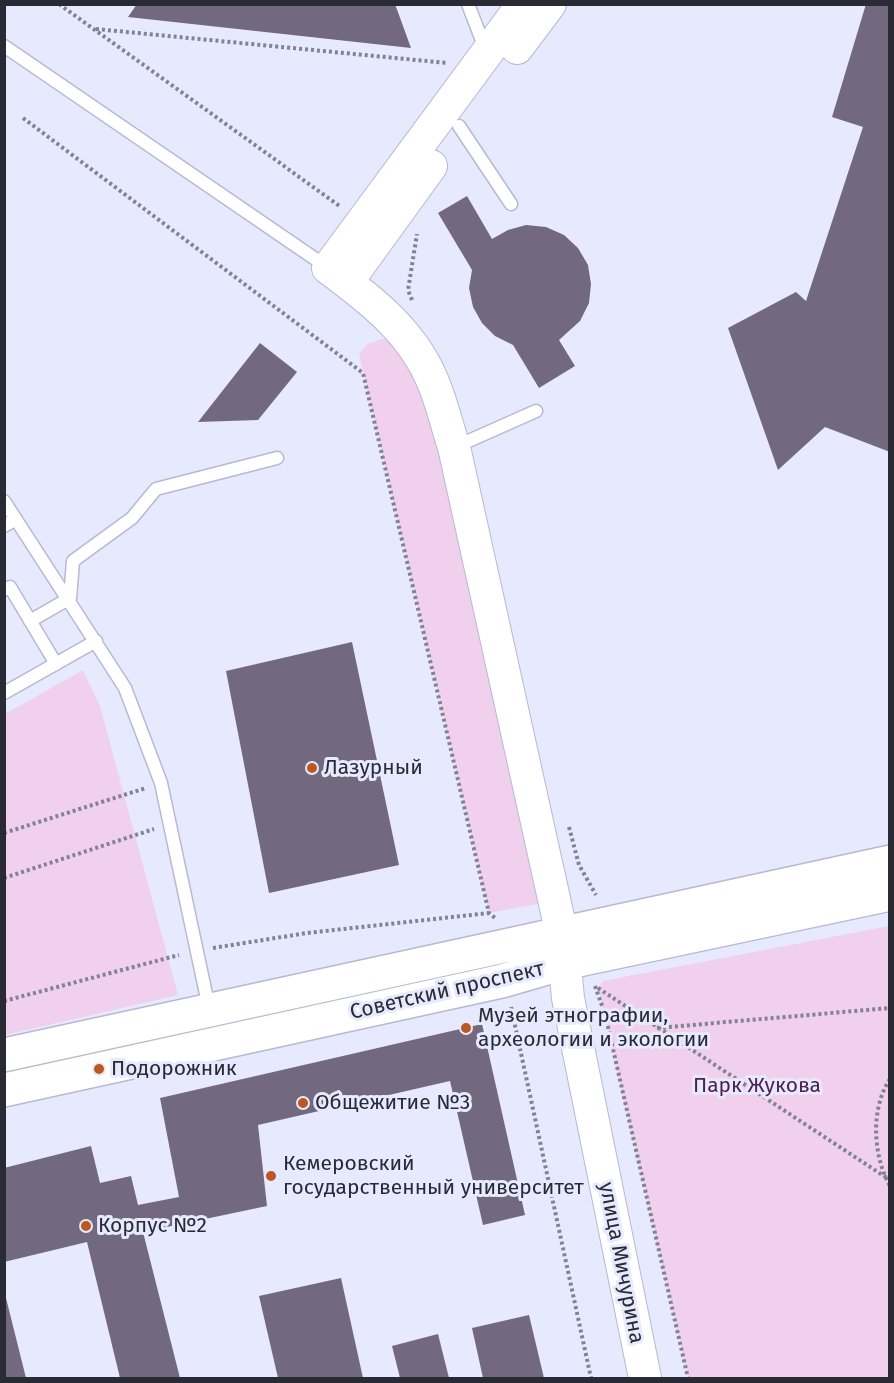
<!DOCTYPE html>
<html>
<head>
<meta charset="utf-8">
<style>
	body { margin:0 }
	#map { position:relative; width:894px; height:1383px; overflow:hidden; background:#e7e9fe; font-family:"Fira Sans",sans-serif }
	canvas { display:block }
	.frame { position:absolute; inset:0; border:6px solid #292a33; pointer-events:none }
</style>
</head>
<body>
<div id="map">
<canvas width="894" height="1383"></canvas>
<div class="frame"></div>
</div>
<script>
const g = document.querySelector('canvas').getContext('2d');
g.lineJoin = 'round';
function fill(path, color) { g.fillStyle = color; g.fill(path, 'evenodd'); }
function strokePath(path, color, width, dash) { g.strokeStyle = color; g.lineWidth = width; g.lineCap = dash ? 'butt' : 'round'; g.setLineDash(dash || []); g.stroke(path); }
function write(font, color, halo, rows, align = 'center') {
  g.font = font + ' "Fira Sans",sans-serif'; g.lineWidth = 6; g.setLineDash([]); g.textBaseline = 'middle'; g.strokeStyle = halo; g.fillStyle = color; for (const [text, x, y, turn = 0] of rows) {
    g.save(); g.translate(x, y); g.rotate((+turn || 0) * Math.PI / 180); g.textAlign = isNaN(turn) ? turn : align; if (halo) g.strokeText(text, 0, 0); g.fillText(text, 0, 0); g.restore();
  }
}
fill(new Path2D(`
	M381,339L392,340L428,398L542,903L489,913L359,354L368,344Z
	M83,670L100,706L178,995L5,1035V714Z
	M889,926V1378H688L598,988L603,981Z`), '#f1d0ed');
fill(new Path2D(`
	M137,4H395L411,48L128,17Z
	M866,4H890V452L825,427L778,470L728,328L796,292L806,301L863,127L832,117Z
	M467,196L492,239L508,230L526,225L546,227L564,235L578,248L588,265L591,284L589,303L580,321L559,340L575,366L539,388L513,345L495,336L482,323L473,307L469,288L472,270L438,213Z
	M260,343L297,372L258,420L198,422Z
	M352,642L399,865L269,893L226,671Z
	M482,1024L525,1215L483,1225L450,1081L258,1125L267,1206L143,1232L180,1378H120L87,1242L4,1262V1168L91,1146L100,1183L131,1176L138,1205L179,1197L160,1098Z
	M341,1278L363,1378H278L259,1296Z
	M5,1294L26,1378H4Z
	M529,1315L544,1378H483L472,1328Z
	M438,1334L449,1378H400L392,1346Z`), '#73697f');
const lane = new Path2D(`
	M468,4L486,51
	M4,46L327,267
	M459,126L511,204
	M455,447L536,411
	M4,501L125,688L161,783L209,1008
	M4,526L16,519
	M4,590L10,587L56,664
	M30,621L70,598L73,561L132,518L156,489L277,458
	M4,693L96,641`);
const secondary = new Path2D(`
	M523,4L328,268C370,299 413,332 433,382C442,403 447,426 454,447L562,935L568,998L645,1378
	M517,48L550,4
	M347,282L431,166`);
const primary = new Path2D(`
	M4,1055L890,862
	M4,1090L502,981L564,963L890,894`);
strokePath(lane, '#b7b9d2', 15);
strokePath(secondary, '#b7b9d2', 34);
strokePath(primary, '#b7b9d2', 36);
strokePath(new Path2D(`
	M59,4L341,207
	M96,29L447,63
	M23,118L363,373L489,913L495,918
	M412,300L408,290L417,234
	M569,827L579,865L596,895
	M4,833L146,788
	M4,878L154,829
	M213,948L307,933L489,913
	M595,986L605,1014L688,1378
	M598,988L890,1180
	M4,1001L179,955
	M511,1007L591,1378
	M657,1028L890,1008
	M890,1079C870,1109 873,1156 890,1186`), '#828392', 4, [3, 3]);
strokePath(lane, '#fff', 12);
strokePath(secondary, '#fff', 32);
strokePath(primary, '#fff', 33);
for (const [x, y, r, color] of [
	[312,768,6,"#bb5723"],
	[466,1028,6,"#bb5723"],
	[99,1069,6,"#bb5723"],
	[303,1103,6,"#bb5723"],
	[271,1176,6,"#bb5723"],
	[86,1226,6,"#bb5723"]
]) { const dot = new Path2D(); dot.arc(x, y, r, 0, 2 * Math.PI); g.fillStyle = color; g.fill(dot); strokePath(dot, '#e7e9fe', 2); }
write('21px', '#292a33', '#e7e9fe', [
	["Лазурный",324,768],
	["Музей этнографии,",478,1016],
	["археологии и экологии",478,1040],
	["Подорожник",111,1069],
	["Общежитие №3",315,1103],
	["Кемеровский",283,1164],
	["государственный университет",283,1188],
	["Корпус №2",98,1226]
], 'left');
write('21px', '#292a33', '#e7e9fe', [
	["Советский проспект",447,991,-13],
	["улица Мичурина",621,1263,79]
]);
write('21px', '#4f214b', '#e7e9fe', [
	["Парк Жукова",757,1086]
]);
</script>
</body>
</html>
